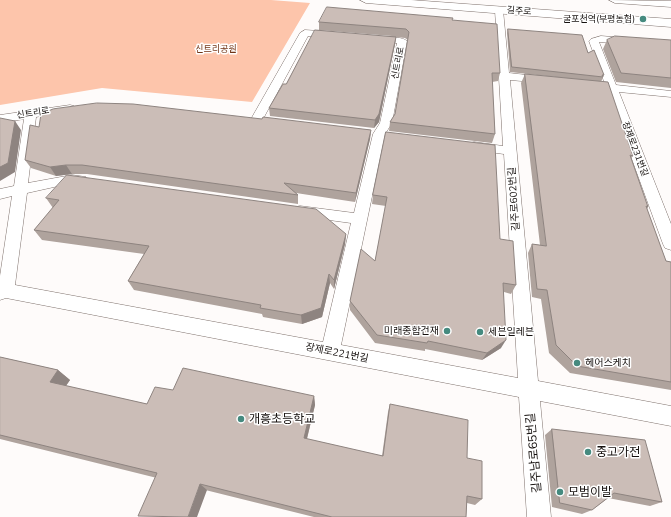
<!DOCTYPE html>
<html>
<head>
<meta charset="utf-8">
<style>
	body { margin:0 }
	canvas { display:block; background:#fefbfa }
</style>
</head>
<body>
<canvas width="671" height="517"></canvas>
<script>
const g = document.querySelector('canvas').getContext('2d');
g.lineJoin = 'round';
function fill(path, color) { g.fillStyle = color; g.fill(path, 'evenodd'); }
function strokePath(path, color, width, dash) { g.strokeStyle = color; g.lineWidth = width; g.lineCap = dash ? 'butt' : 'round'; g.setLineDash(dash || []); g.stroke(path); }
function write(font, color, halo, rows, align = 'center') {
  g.font = font + ' Mulish,"Noto Sans KR",sans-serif'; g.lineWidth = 3; g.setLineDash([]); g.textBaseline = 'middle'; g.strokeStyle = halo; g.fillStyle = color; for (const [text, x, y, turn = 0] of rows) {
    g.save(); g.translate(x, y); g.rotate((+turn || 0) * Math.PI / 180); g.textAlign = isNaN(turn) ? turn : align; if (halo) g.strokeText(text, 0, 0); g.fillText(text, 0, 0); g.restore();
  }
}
fill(new Path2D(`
	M0,0H271L310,3L252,102L102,88L0,105Z`), '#fdc5ab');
const lane = new Path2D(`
	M499,7L503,10L509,73L545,77L550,80L545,83L510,80L538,381L671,406V426L540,401L551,517H527L519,397L6,298L0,300V276L12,196L0,199V189L14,186L24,119L0,123V115L70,105L74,106L76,108L74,110L36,117L28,183L72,175L86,177L88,180L86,183L81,185L72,183L27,193L15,285L323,342L351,223L300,216L295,215L293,211L295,207L300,206L354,213L373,134L380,123L397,43L374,42L369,39C374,35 402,36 407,41L392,123L385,134L341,345L518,378L504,154L474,150L470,149L468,146L470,143L474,142L503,146L495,10Z
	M305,30L334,32L339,35L334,38L308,36L263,119L261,121H253L251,119L300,33Z
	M601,36L671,42V48L599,42L616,85L671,91V97L619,92L671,224V250L665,248L663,244L607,91L600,89L599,87L600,85L605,84L589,41L591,39Z`);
const secondary = new Path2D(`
	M360,0H411L671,19V27L366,3Z
	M609,0L671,1V7L615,3Z`);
strokePath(lane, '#7f726d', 1);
strokePath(secondary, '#7f726d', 1);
fill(lane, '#fff');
fill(secondary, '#fff');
fill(new Path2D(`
	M452,20L500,73L498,81L492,82L495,134L492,143L389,131L390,122L395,114L408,40L405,38L396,37L395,44L379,122L374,128L270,116L269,108L286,84L392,36L319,30V22Z
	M508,29L588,53L604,75L601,82L633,156L631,158L648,207L647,209L666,261L671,262V390L570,373L549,353L541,299L532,297L528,253L532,244L540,245L521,83L525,74L573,79L510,72L507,33Z
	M607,40H671V88L616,82L603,49Z
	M262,119L371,130L370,139L355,202L296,193L298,195V204L87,174H72L56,176L31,168L25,160L39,127Z
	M386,132L500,239L516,285L511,294L504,292L501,348L482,360L425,349V351L375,343L350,310V301L375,261L386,206L372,204L373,195Z
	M46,198L346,234L345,244L334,289L330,283L322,317L302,324L263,317L262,314L134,290L128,281L144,254L42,240L34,230L53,208Z
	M0,357L58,370L70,380L66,386L147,404L173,390L314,396L315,405L307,439L382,456L388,412L390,404L467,458L482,499L475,505L467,503L466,517H314L0,439Z
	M552,429L662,502L650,506L608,498L592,510L582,514L552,507L545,435Z`), '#afa39d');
fill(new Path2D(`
	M396,37L395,44L379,122L374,128L375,120Z
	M15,121L21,130L15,172L0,181V167Z
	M371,130L370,139L355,202L356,193Z
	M66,165L72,174L56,176L50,167Z
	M346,234L345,244L334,289V280Z
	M329,274L330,283L322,317L302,324L301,315Z
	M506,340L501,348L482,360L487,353Z
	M58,370L70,380L62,391L50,382Z
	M314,396L315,405L305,446L304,438Z
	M200,484L207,490L197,517H188Z`), '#8e8480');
const building = new Path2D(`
	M327,7L453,18L452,20L497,24L500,73H492L495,134L390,122L395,114L409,32L406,29L319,22Z
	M508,29L582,35L588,53L594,50L604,75H602L603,77L512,67Z
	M315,30L396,37L379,114L375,120L269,108L283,84H286Z
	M615,36L671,40V78L621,73L607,40Z
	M525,74L608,82L633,156L630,155L648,207L646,206L666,261L671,262V382L577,366L556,345L547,290L537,289L532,244L546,246Z
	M97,103L133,104L262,119L263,117L371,130L356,193L284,183L298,195L82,165H66L50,167L25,160L30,125L39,127L41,114L53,109Z
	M0,118L15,121L8,163L0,167Z
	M386,132L495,145L500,239L513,241L516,285L503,283L506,340L487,353L428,341L427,343L377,335L350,301L361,249L375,261L387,197L373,195Z
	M67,175L316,209L346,234L334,280L329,274L321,308L301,315L260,308L261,305L128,281L149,246L34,230L59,200L46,198Z
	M0,357L58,370L50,382L147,404L155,387L173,390L183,368L314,396L304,438L383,456L390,404L468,420L467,458L482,461V499L467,496L466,517H332L200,484L188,517L138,516L157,473L0,435Z
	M552,429L645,440L662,502L614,493L592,510L560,503Z`);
fill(building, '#cbbdb7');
strokePath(building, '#8e8480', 1);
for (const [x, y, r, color] of [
	[643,19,4,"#458a7f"],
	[447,331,4,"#458a7f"],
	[480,332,4,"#458a7f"],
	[577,363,4,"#458a7f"],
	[241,419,4,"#458a7f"],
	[588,452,4,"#458a7f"],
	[560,492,4,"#458a7f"]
]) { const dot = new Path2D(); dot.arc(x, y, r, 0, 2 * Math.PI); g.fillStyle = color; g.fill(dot); strokePath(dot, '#fff', 1.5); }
write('9px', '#15100e', '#fff', [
	["길주로",519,11,4],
	["신트리로",398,63,-79],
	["신트리로",33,113,-9],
	["장제로231번길",635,149,69]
]);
write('9px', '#15100e', '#fff', [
	["굴포천역(부평농협)",635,19]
], 'right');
write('9px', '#713516', '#fff', [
	["신트리공원",216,49]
]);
write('10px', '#15100e', '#fff', [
	["길주로602번길",514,199,-94],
	["장제로221번길",337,353,11]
]);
write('10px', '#15100e', '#fff', [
	["미래종합건재",439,331,"right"],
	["세븐일레븐",488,332],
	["헤어스케치",585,363]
], 'left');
write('12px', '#15100e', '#fff', [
	["개흥초등학교",249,419],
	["중고가전",596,452],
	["모범이발",568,492]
], 'left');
write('12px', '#15100e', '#fff', [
	["길주남로65번길",534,453,-95]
]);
</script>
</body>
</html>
